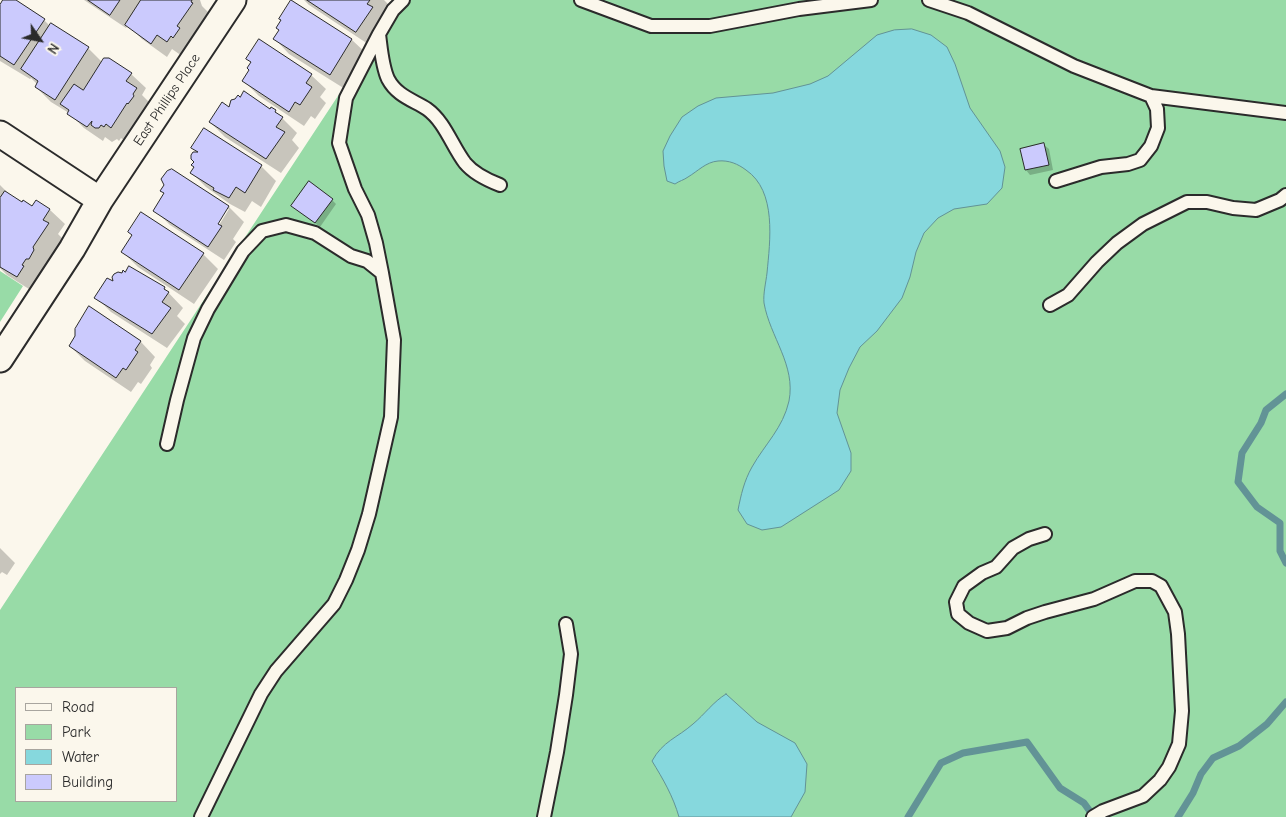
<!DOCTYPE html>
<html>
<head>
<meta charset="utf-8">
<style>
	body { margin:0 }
	#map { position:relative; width:1286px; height:817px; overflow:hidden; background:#fbf7ec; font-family:"Comic Neue",sans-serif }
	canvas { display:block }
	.legend { position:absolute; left:15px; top:687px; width:162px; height:115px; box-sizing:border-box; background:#fbf7ec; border:1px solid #a8a59f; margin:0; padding:6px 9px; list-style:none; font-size:15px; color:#2b2b2b }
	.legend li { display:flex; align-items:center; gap:10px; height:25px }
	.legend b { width:25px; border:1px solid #a8a59f }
	.north { position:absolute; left:15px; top:15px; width:50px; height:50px; -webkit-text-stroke:4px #fbf7ec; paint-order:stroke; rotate:123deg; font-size:14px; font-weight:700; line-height:20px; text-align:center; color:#2b2b2b }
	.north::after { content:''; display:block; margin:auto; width:18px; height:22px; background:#2b2b2b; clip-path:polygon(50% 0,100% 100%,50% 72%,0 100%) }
</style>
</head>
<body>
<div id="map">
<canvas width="1286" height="817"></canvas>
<ul class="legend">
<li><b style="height:6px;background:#fbf7ec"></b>Road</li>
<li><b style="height:14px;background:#98dba7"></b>Park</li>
<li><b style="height:14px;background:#86d8dd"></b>Water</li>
<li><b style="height:14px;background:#cbcafd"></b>Building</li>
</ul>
<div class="north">N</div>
</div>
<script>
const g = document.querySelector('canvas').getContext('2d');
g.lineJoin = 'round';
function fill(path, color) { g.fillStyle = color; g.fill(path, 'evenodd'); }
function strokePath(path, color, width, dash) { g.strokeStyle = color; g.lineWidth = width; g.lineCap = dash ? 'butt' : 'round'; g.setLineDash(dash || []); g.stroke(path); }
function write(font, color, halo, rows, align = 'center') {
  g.font = font + ' "Comic Neue",sans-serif'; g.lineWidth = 5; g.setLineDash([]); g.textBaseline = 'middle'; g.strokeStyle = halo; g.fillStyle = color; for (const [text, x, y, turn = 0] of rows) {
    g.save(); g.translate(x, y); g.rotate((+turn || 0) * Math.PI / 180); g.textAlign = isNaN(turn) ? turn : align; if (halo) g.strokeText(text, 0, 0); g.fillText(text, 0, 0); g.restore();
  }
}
fill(new Path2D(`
	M401,0H1286V817H0V610ZM16,688H176V801H16Z
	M0,271L23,286L0,322Z`), '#98dba7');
const water = new Path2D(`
	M912,29L931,35L947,47L955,64L970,108L1000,151L1005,167L1002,188L987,204L954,209L938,218L924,233L916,252L910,277L902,298L877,331L860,347L849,368L840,390L837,413L851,453V471L839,490L781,527L762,530L747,524L738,510C741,495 744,481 752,467C765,444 783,428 789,401C796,365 770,337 764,303C763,294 766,282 767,273C770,241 777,191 746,170C738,164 729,160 718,161C706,162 698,171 688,177C684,180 679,181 675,184L667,181L664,166L663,151L670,136L682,117L698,106L716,98L773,93L810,84L828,76L877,35L894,30Z
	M726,694L757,722L795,743L807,764L805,792L791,817H679C673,796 663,779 652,761C663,741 677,738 693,724C705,714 713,702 726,694Z`);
fill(water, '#86d8dd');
strokePath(water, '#629396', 1);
fill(new Path2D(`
	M5,0H14L44,20L50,26L51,25L88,48L103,63L131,74L146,88L142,95L151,104L126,142L121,138L119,141L117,139L112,142L105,137L103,141L84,128L69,113L51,102L36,87L38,85L31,78L30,79L0,61V8Z
	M84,0H200L202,6L208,12L205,17L207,19L182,56L172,49L167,57L142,39L128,25L126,28Z
	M304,0H384L390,6L371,46L309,5Z
	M292,1L352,40L367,54L345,89L289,54L275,39Z
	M252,63L311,75L326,89L320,97L326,103L315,119L311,116L304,126L259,96L244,81L251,71Z
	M230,108L275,111L297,133L292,140L299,148L281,173L225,137L210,122Z
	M1044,145L1049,149L1053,170L1030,175L1026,170Z
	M193,148L261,166L276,181L261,207L252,201L245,212L230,204L206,187L192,173L195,167L198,153Z
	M172,171L229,207L244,222L233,239L236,242L224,260L170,225L155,210L165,194V185ZM226,209H229L216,230L214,229Z
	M0,185L13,198L32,208L37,202L50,210L65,224L58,234L63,239L48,263L49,266L37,280L38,282L32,291L7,275L0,268Z
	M332,200L336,204L320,227L298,210Z
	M123,252L203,254L218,269L194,304L138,267Z
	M115,284L164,288L183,308L177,316L185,324L167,348L111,312L96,297Z
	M76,336L141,342L155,357L150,365L152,368L141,384L138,382L131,392L85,361L70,346Z
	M0,548L15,563L7,575L2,572L0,574Z`), '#0003');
strokePath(new Path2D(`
	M1286,394L1266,410L1261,423L1242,453L1238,482L1257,507L1280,523V551L1286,563
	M908,817L941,763L963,753L1027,742L1060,788L1084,803L1094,817
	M1178,817L1193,793L1201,774L1213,758L1239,746L1267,724L1286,702`), '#629396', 7);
const building = new Path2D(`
	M3,0H16L45,19L14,65L0,56V5Z
	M88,0H120L110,15Z
	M141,0H192L191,2L193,3L177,26L180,28L173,38L171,36L167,42L157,35L151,44L125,25Z
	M291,0L352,39L330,75L273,39L279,30L276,28L281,20L279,19Z
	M307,0H370L367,4L373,7L356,32Z
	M51,23L89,47L55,100L35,87L38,81L21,69Z
	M259,39L312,74L306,83L312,87L300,105L295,102L289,112L242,81L249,70L247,68L251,62L246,59Z
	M104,58H109L132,73L126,81L137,88L133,94L134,96L128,104L127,103L111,128L106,124L104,127L101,125L99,128H95L91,125L92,121L87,127L67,114L69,110L60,104L74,84L83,90Z
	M244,91L270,109L271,107L276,110L275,112L283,117L276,127L285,132L266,159L209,122L222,102L229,107L231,100L235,99L238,95L240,97Z
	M204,128L262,165L245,193L236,187L229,198L213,190L214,188L190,173L194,167L191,165L194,162L191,159V155L193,152H198L191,148Z
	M1044,143L1049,165L1025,170L1020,149Z
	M172,169L229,206L218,224L222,226L208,247L153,211L164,193L160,191L164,185L161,179L167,171Z
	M309,181L333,199L315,223L291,206Z
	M5,191L22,202L23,200L32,206L36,200L50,209L43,220L49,223L33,247L34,250L29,259H26L22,265L24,266L17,277L0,267V198Z
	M141,212L204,253L179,290L121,252L132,235L128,232Z
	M129,266L165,287L164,289L169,292L162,302L171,308L152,334L94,298L107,278L113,281L112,277L114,274L118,272L122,273L123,270L125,272Z
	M89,306L141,341L135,350L138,352L126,370L123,368L116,378L69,346L75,336V329Z`);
fill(building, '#cbcafd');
strokePath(building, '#2b2b2b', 1);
const lane = new Path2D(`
	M581,0L651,26H710L799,9L871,0
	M929,0L968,13L1074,66L1151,96L1286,113
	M379,34C381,49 382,66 388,79C397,96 413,100 427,109C445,122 452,146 465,163C474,174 487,180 500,185
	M1056,181L1101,167L1128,164L1140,160L1151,146L1158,128L1157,109L1151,96
	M382,273L376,243L368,215L355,189L339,143L346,98L379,34L393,10L403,0
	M1050,305L1068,295L1097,262L1117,243L1143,224L1187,202H1207L1233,208L1256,210L1280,200L1286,195
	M167,444L177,400L194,338L208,309L243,251L262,231L286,225L315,233L351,256L367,261L382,273L394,340L391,417L369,514L358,550L346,580L334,604L276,671L261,694L201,817
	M1045,534L1029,539L1013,548L996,567L982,573L964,586L956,602L958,614L969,623L987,631L1007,628L1027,618L1045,612L1094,599L1135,581H1152L1161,586L1175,612L1178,634L1182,711L1179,744L1169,767L1160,780L1143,796L1103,811L1093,817
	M544,817L557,752L566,695L571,654L566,624`);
const street = new Path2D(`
	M0,134L100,200
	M0,359L72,249L100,200L233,0`);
strokePath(lane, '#2b2b2b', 16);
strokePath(street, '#2b2b2b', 29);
strokePath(lane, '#fbf7ec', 12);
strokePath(street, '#fbf7ec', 25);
write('14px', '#2b2b2b', '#fbf7ec', [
	["East Phillips Place",167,100,-56]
]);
</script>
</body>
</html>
